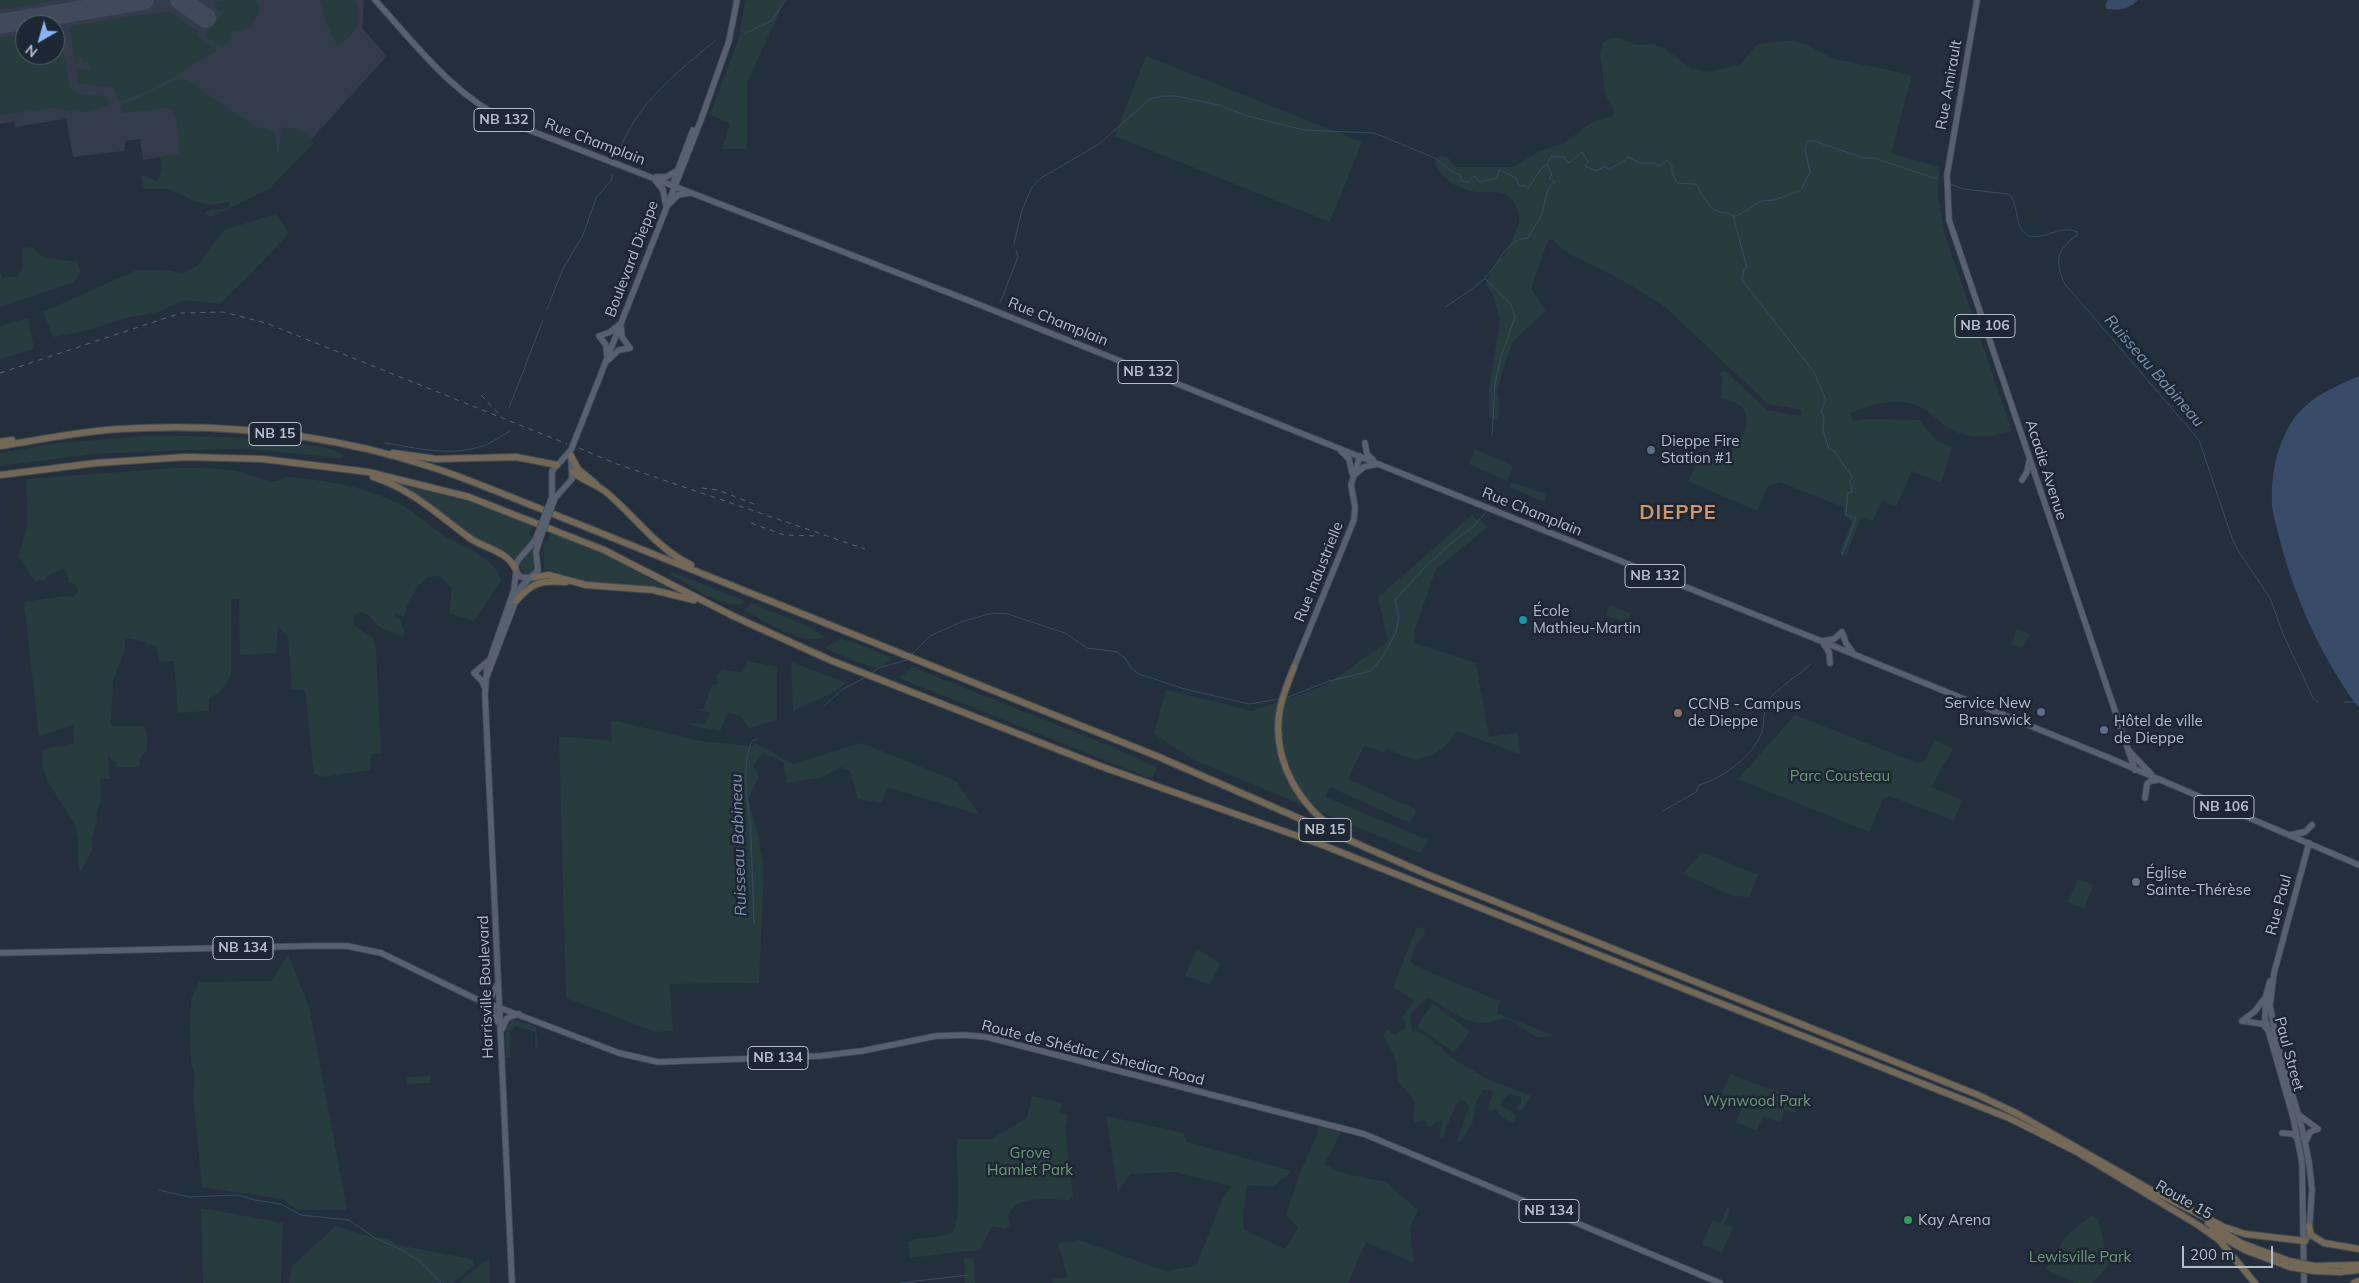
<!DOCTYPE html>
<html>
<head>
<meta charset="utf-8">
<style>
	body { margin:0 }
	#map { position:relative; width:2359px; height:1283px; overflow:hidden; background:#242f3e; font-family:Mulish,sans-serif }
	canvas { display:block }
	.north { position:absolute; left:15px; top:15px; width:50px; height:50px; box-sizing:border-box; background:#1d2633; border:1px solid #59626f; border-radius:50%; rotate:218deg; font-size:14px; font-weight:700; line-height:20px; text-align:center; color:#b4bcc9 }
	.north::after { content:''; display:block; margin:auto; width:18px; height:22px; background:#8ab4f8; clip-path:polygon(50% 0,100% 100%,50% 72%,0 100%) }
	.scale { position:absolute; left:2182px; top:1246px; width:91px; height:22px; box-sizing:border-box; border:2px solid #b4bcc9; border-top:0; padding-left:6px; font-size:15px; line-height:18px; white-space:nowrap; color:#b4bcc9; -webkit-text-stroke:4px #1d2633; paint-order:stroke }
</style>
</head>
<body>
<div id="map">
<canvas width="2359" height="1283"></canvas>
<div class="north">N</div>
<div class="scale">200 m</div>
</div>
<script>
const g = document.querySelector('canvas').getContext('2d');
g.lineJoin = 'round';
function fill(path, color) { g.fillStyle = color; g.fill(path, 'evenodd'); }
function strokePath(path, color, width, dash) { g.strokeStyle = color; g.lineWidth = width; g.lineCap = dash ? 'butt' : 'round'; g.setLineDash(dash || []); g.stroke(path); }
function write(font, color, halo, rows, align = 'center') {
  g.font = font + ' Mulish,sans-serif'; g.lineWidth = 5; g.setLineDash([]); g.textBaseline = 'middle'; g.strokeStyle = halo; g.fillStyle = color; for (const [text, x, y, turn = 0] of rows) {
    g.save(); g.translate(x, y); g.rotate((+turn || 0) * Math.PI / 180); g.textAlign = isNaN(turn) ? turn : align; if (halo) g.strokeText(text, 0, 0); g.fillText(text, 0, 0); g.restore();
  }
}
fill(new Path2D(`
	M0,0H364L362,28L387,56L278,176L181,154L143,160L140,139L126,141L124,151L73,157L66,119L15,127L14,121L0,124ZM25,25H55V55H25Z`), '#323c4b');
fill(new Path2D(`
	M0,0H58L0,10Z
	M230,0H255L258,4L260,11C257,18 248,31 239,31C236,31 234,29 231,30L230,34L233,37L222,47L205,36L222,13L216,8L215,2Z
	M320,0H355C363,21 356,35 337,45L325,21Z
	M745,0H785L747,83V149H722L730,124L710,114L739,38Z
	M168,11L199,32L197,36L217,50L157,87L119,102L115,90L112,87L79,84L76,69L89,70L91,67L86,62L83,63V57L78,58L80,63L75,64L70,29L71,26Z
	M55,29L59,31L70,88L79,94L105,96L107,97L109,105L83,112L51,108L0,115V38L25,34V55H55Z
	M1610,38H1619L1636,45L1654,44L1665,49L1692,69L1707,72L1739,65L1758,44C1769,43 1789,39 1799,42C1812,45 1822,55 1835,59L1912,75L1891,153L1939,167L1938,195L1944,232L2012,431C1994,436 1977,439 1959,433C1945,428 1938,419 1927,411C1905,395 1872,402 1850,414L1853,421L1867,419L1919,420L1937,441L1952,447L1941,483L1912,471L1896,507L1882,500L1873,521L1861,517L1846,556L1839,553L1852,522L1844,515L1843,507L1780,482L1768,486L1757,511L1688,481L1701,456C1722,455 1742,450 1746,427C1746,421 1747,412 1743,408C1737,402 1728,400 1721,398L1722,378L1720,374L1724,370L1767,410L1801,416L1802,410L1768,404L1664,306L1617,277L1569,254L1552,240H1549L1547,243L1531,289L1546,310L1512,343L1497,390L1500,405L1498,419L1494,420L1489,417V389L1500,321L1493,294L1485,284L1500,257H1504C1509,246 1516,234 1519,221C1521,212 1513,196 1503,193C1495,191 1484,193 1476,192C1458,189 1441,179 1434,162L1441,155L1448,158L1456,167H1513L1540,151L1564,143L1594,121L1611,117L1615,113L1605,94L1600,52L1603,43Z
	M1146,56L1362,142L1330,222L1115,136Z
	M179,79L187,80L256,127L274,132L276,137L277,153L279,151L281,128C293,127 311,131 313,144L270,188L211,217L205,214L206,211C212,208 220,211 228,208L230,202L210,205L194,201L169,189H144L141,176H145L156,181C163,175 162,166 160,157L179,154C180,143 179,119 173,110L167,108L122,113L120,106Z
	M276,214L289,233L252,273L219,304L184,300L158,312L126,318L88,330L53,337L43,312L137,270H164L183,273L197,266L224,230Z
	M32,247L42,257L77,262L81,272L74,282L0,307V272L2,278L18,276L23,268L22,248Z
	M28,318L34,349L0,359V326Z
	M147,436C177,435 328,438 344,456L340,458L250,449L188,450L94,454L0,466V453L60,443Z
	M1475,449L1513,466L1507,481L1469,464Z
	M173,468C195,468 219,467 241,472C252,475 261,480 273,481C279,482 281,477 287,477C324,480 363,486 397,503C417,512 431,529 450,539C466,548 498,560 501,581L474,621L449,613L452,588L440,576L428,577L419,585L409,601L404,617L395,613V617L401,620L402,627L405,630L403,637L378,626L367,614L359,612L354,616L353,625L373,638L376,651L381,754H371L370,770L322,777L314,774L305,690H292L288,637L278,626L276,653L240,655L239,599H231V676L219,693L209,698V711L178,713L174,661L159,662L156,645H148L146,642C138,641 132,637 125,639V650L113,681L111,723L113,726H144L147,735V750L141,757L139,766L137,767H117L115,766L117,763L108,757L109,779H100L101,800L96,814L97,820L92,837V850L81,871L78,868V837L75,824L48,782L42,766L43,750C53,745 64,748 74,743L73,725L39,736L24,602L65,596L73,597L78,592L76,584L69,583L67,573L63,569L50,574L45,580L35,581L18,557L28,524L26,479Z
	M393,482L482,505L587,546L680,594L581,580L544,569L543,540L548,542L550,532L534,526L529,534L534,537L526,549L515,559L507,553L469,534Z
	M1511,482L1545,494V502L1509,487Z
	M1472,515L1488,527L1436,569L1415,629L1414,643L1476,663L1489,737L1518,733L1520,754L1457,731C1448,745 1434,758 1416,759C1407,759 1394,751 1386,748L1384,752L1364,746L1348,779L1417,810L1410,823L1330,787L1325,797L1428,840L1420,853L1196,761L1154,734L1166,690L1252,711L1325,686L1388,641L1378,597Z
	M534,547L535,548V567L531,573L526,574L521,570L520,563Z
	M672,572L745,601C730,615 686,583 670,574Z
	M751,603L810,627L825,637C803,647 764,620 744,610Z
	M1610,605L1631,614L1628,623L1605,615Z
	M2017,629L2030,634L2022,648L2011,644Z
	M841,639L867,647L892,659L883,665L873,668L824,648Z
	M747,661L777,667V720L749,728L741,717L728,712L720,731L694,726L690,723L705,724L710,713L689,708L703,710L712,685L717,684L716,677L722,670L741,672Z
	M791,662L846,683L832,693L793,711Z
	M912,667L1110,746L1157,768L1152,779L899,678Z
	M1795,715L1917,763L1925,760L1935,740L1953,749L1931,787L1962,800L1954,821L1890,796L1883,799L1869,832L1738,779Z
	M611,720L700,741L754,746L755,743L793,764L861,743L956,781L980,815L887,787L882,803L858,799L850,771L841,767L823,777L787,783L783,762L763,753L753,765L759,777L748,799L759,838L764,870L759,983L670,984L673,1031L656,1032L566,998L559,736L612,741Z
	M1702,852L1758,875L1749,897L1734,896L1683,874Z
	M2078,879L2093,885L2084,909L2068,902Z
	M1419,927L1425,929L1424,936C1415,942 1413,951 1411,960L1413,965L1494,999L1500,1000L1497,1013L1552,1035C1532,1044 1524,1024 1507,1019C1500,1018 1491,1023 1484,1023C1464,1023 1445,1007 1428,997L1410,1014L1412,1031L1423,1033L1452,1058L1489,1080L1532,1096L1521,1111L1516,1108L1521,1103V1097L1510,1094L1502,1100L1501,1107L1511,1110L1516,1116L1515,1121L1510,1123L1499,1114L1497,1109L1491,1111L1487,1109L1493,1093L1489,1090H1484L1476,1101L1472,1125L1459,1143L1457,1140L1469,1107L1467,1103L1462,1100L1456,1104L1442,1139L1440,1136L1442,1121H1437L1431,1127L1428,1126L1424,1120L1415,1123L1413,1118L1415,1103L1398,1080L1396,1060L1383,1034L1387,1030L1395,1035L1405,1028V1022L1402,1017L1413,1003V999L1393,987L1416,929Z
	M1197,949L1220,963L1210,985L1185,975Z
	M288,954L309,1007L347,1210H297L282,1199L202,1187L193,1096L195,1075L191,1063L190,1031L191,999L199,982L271,981Z
	M1433,1004L1470,1031L1454,1053L1417,1026Z
	M511,1019L536,1026L538,1047L535,1048V1032L516,1026L510,1032L511,1058H506L505,1029L507,1021Z
	M1730,1074L1800,1100L1794,1113L1785,1110L1780,1122L1763,1116L1757,1131L1736,1122L1742,1107L1721,1097Z
	M431,1076V1083L407,1084L406,1077Z
	M1032,1096L1062,1103L1059,1113L1068,1115L1065,1128L1073,1197L1069,1200C1052,1200 1015,1194 1008,1216L1010,1224L1006,1229L992,1226L979,1251H967L910,1258L908,1242C922,1235 938,1239 951,1233C964,1227 955,1156 957,1139H991L1027,1118Z
	M1106,1116L1183,1133L1187,1142L1292,1171L1273,1187L1247,1185L1243,1219L1244,1230L1285,1249L1298,1228L1286,1215L1301,1170L1317,1135L1318,1126L1341,1133L1324,1164L1341,1173L1386,1182L1418,1210L1410,1228L1414,1263L1366,1242L1348,1283H1052L1053,1278H1068L1058,1243L1075,1241L1076,1239L1165,1271L1196,1266L1222,1200L1232,1186L1175,1172L1130,1174L1118,1193Z
	M1727,1207L1731,1208L1724,1224L1733,1228L1722,1253L1702,1244L1713,1220L1721,1223Z
	M201,1208L283,1223L281,1283H203Z
	M2091,1216L2098,1219L2109,1265L2092,1283H2075L2045,1269L2066,1236Z
	M336,1226L375,1238H387L398,1245L466,1258L473,1260L474,1265L453,1283H289L292,1266Z
	M489,1258L490,1283H458Z
	M964,1258H974L975,1283H965Z`), '#263c3f');
fill(new Path2D(`
	M2108,0H2138C2128,9 2120,11 2107,9L2105,5Z
	M2359,376V708C2321,658 2293,594 2278,533C2276,523 2272,513 2272,503C2271,474 2277,444 2293,420C2309,397 2335,387 2359,376Z`), '#394c67');
strokePath(new Path2D(`
	M744,34L771,21L786,0
	M619,152C636,103 678,72 716,40
	M1950,184L1963,189L2009,194C2020,206 2013,228 2029,236C2045,240 2062,224 2077,232V235C2056,251 2055,260 2064,283L2199,440L2232,538L2237,549L2270,598L2284,636L2314,700L2318,702
	M1733,216H1737L1761,201L1775,200L1801,190L1810,172L1805,149L1807,141H1814L1864,158H1874L1937,179
	M1014,244L1022,210L1032,187L1041,178L1099,144L1150,99L1162,96H1176L1219,105L1247,116L1304,130L1374,133L1435,158L1451,171L1460,175L1462,181L1467,182L1474,176L1480,182L1497,178L1499,170L1516,178L1519,186L1525,185L1528,189L1540,170L1547,164
	M1485,279L1511,304L1515,317L1501,357L1495,384L1492,435
	M1000,303L1018,257L1016,250
	M1445,307C1458,299 1471,290 1483,280C1499,266 1504,239 1528,238C1532,230 1537,224 1540,218C1546,206 1544,189 1555,182L1549,178L1552,175L1547,164L1551,156L1564,157L1569,163L1582,152L1588,162L1585,166L1596,171L1605,166L1610,170C1614,164 1623,165 1628,157L1640,163H1654L1659,166L1667,160L1672,166V172L1677,183L1696,184C1701,193 1708,207 1717,211C1723,214 1727,211 1733,216L1747,268L1744,270L1742,280L1814,372L1826,400L1821,411L1824,418L1823,430L1829,449L1834,451L1853,478L1850,480L1852,492L1848,493L1846,515L1856,518L1842,555
	M547,309L563,269L583,235L596,198L612,179V175
	M509,408L543,320
	M385,443C417,448 450,457 482,446C492,443 501,436 510,431
	M911,655L930,636L961,622L992,613L1008,614L1065,633L1087,648L1117,652L1125,658L1131,668L1139,674L1181,688L1249,704L1280,699
	M872,673L878,668L907,660
	M1286,698L1329,681L1371,671L1382,658L1396,632L1399,618L1395,600L1425,567L1451,543L1474,526L1486,512
	M2344,702H2359
	M824,706L843,689L866,677
	M1663,811L1696,792L1699,785C1723,778 1753,756 1762,732C1764,725 1764,706 1767,702C1776,689 1799,675 1811,664
	M754,924C753,895 752,865 751,836C749,805 740,770 752,741L757,739
	M159,1190L189,1197L238,1195L255,1200L281,1204L301,1215L349,1220L375,1238L402,1250L421,1262L441,1283
	M900,1283L968,1275`), '#394c67', 1);
strokePath(new Path2D(`
	M180,0L206,18
	M0,24L144,0`), '#3f4a5a', 20);
const major = new Path2D(`
	M375,0C417,46 454,96 511,123L970,301L1821,641L2107,757L2359,865
	M1977,0L1947,175L1949,220L2135,770
	M656,177H666L677,171
	M655,180L663,190L666,205
	M674,186V180L693,130
	M669,204L678,195L689,193
	M607,356L606,345L599,336L610,332L619,325
	M608,360L619,350L630,348L622,337L621,327
	M1365,443L1367,454L1373,460
	M1341,451L1349,459L1352,473
	M1354,475L1364,467L1377,464
	M2022,480L2027,472L2029,462
	M552,497V471L571,450L701,120L729,41L737,0
	M555,498L572,479L571,455
	M531,578L521,577C505,563 529,553 536,538
	M1842,632L1846,643L1853,653
	M1823,641L1834,639L1842,632
	M1823,643L1829,652L1830,663
	M1294,667L1354,520L1355,507L1351,485L1360,456
	M487,676L521,587L538,570L536,552L540,539
	M485,688L482,681L474,673L488,661
	M2130,752L2151,774
	M2145,798L2147,784L2151,781L2157,780
	M2290,835L2305,832L2312,825
	M0,953L310,946H347L381,953L474,998L619,1053L658,1062L820,1056L862,1051L936,1036L964,1035L987,1037L1364,1134L1720,1283
	M2270,981L2266,995L2265,1019L2293,1117L2302,1162L2304,1283
	M483,1000L490,999L497,985
	M483,1003L493,1011L498,1022
	M2242,1021L2255,1011L2264,999
	M2242,1021L2263,1024L2267,1029
	M502,1029L507,1018L519,1014
	M2299,1115L2318,1129
	M2282,1133L2293,1134L2298,1139
	M2306,1141L2310,1132L2318,1129
	M2305,1241L2309,1235L2312,1189L2309,1162L2302,1128L2275,1034L2270,1005L2274,973L2309,843
	M512,1283L485,694L487,668L514,590L516,572`);
const highway = new Path2D(`
	M0,442L12,440
	M0,446C40,440 80,431 120,429C223,423 329,434 428,466C451,473 473,482 496,491L1159,757L1424,873L1978,1095L2016,1113L2151,1190L2224,1227L2245,1234L2305,1241
	M393,453L436,459L516,457L557,465
	M571,456L578,469L596,484
	M573,472C583,481 596,484 606,492C636,517 656,548 691,565
	M0,475L96,463L186,457L263,459L368,472L469,497L604,550L733,616L830,660L1100,766L1320,844L2009,1118L2077,1152L2198,1225L2219,1240L2255,1283
	M373,477C412,489 439,516 471,539C487,549 506,551 515,568
	M534,577L549,575L586,585L653,590L694,600
	M516,601C532,582 542,580 566,582
	M1294,667C1288,683 1281,698 1279,715C1273,762 1300,807 1339,832
	M2208,1223L2241,1243L2289,1261
	M2309,1226L2311,1235L2324,1243L2359,1249
	M2211,1231L2245,1250L2290,1267
	M2314,1266L2359,1265
	M2314,1271L2340,1272L2359,1270
	M2354,1283L2359,1281`);
strokePath(major, '#414a57', 7);
strokePath(highway, '#434c59', 8);
strokePath(major, '#56606e', 5.5);
strokePath(highway, '#746855', 6);
strokePath(new Path2D(`
	M0,373L181,313L223,312L266,323L567,444
	M481,395L500,415
	M579,448L614,463L865,549
	M702,488L718,490L754,504
	M751,523L784,535L819,536`), '#5a6575', 1, [5, 5]);
const majorBridge = new Path2D(`
	M536,538L552,497
	M540,539L555,498`);
const highwayBridge = new Path2D(`
	M2289,1261L2314,1266
	M2290,1267L2314,1271`);
strokePath(majorBridge, '#414a57', 7, []);
strokePath(highwayBridge, '#434c59', 8, []);
strokePath(majorBridge, '#56606e', 5.5);
strokePath(highwayBridge, '#746855', 6);
for (const [x, y, r, color] of [
	[1651,450,5,"#5c6f8a"],
	[1523,620,5,"#0f9aa8"],
	[2041,712,5,"#5c6f8a"],
	[1678,713,5,"#8d6e63"],
	[2104,730,5,"#5c6f8a"],
	[2136,882,5,"#6b7280"],
	[1908,1220,5,"#2e9e5b"]
]) { const dot = new Path2D(); dot.arc(x, y, r, 0, 2 * Math.PI); g.fillStyle = color; g.fill(dot); strokePath(dot, '#1d2633', 2); }
for (const [x, y, w] of [
	[504,120,60],
	[1985,326,60],
	[1148,372,60],
	[275,434,52],
	[1655,576,60],
	[2224,807,60],
	[1325,830,52],
	[243,948,60],
	[778,1058,60],
	[1549,1211,60]
]) { const box = new Path2D(); box.roundRect(x - w / 2, y - 11.5, w, 23, 4); g.fillStyle = '#1d2633'; g.fill(box); strokePath(box, '#b4bcc9', 1); }
write('bold 14px', '#b4bcc9', null, [
	["NB 132",504,120],
	["NB 106",1985,326],
	["NB 132",1148,372],
	["NB 15",275,434],
	["NB 132",1655,576],
	["NB 106",2224,807],
	["NB 15",1325,830],
	["NB 134",243,948],
	["NB 134",778,1058],
	["NB 134",1549,1211]
]);
write('15px', '#b4bcc9', '#1d2633', [
	["Rue Amirault",1949,85,-80],
	["Rue Champlain",595,142,21],
	["Boulevard Dieppe",632,259,-69],
	["Rue Champlain",1058,322,22],
	["Acadie Avenue",2046,470,72],
	["Rue Champlain",1532,512,22],
	["Rue Industrielle",1319,572,-68],
	["Rue Paul",2279,905,-75],
	["Harrisville Boulevard",486,987,-92],
	["Route de Shédiac / Shediac Road",1093,1053,14],
	["Paul Street",2289,1054,75],
	["Route 15",2184,1200,30]
]);
write('15px', '#b4bcc9', '#1d2633', [
	["Dieppe Fire",1661,441],
	["Station #1",1661,458],
	["École",1533,611],
	["Mathieu-Martin",1533,628],
	["Service New",2031,703,"right"],
	["Brunswick",2031,720,"right"],
	["CCNB - Campus",1688,704],
	["de Dieppe",1688,721],
	["Hôtel de ville",2114,721],
	["de Dieppe",2114,738],
	["Église",2146,873],
	["Sainte-Thérèse",2146,890],
	["Kay Arena",1918,1220]
], 'left');
write('15px', '#6b9a76', '#1d2633', [
	["Parc Cousteau",1840,776],
	["Wynwood Park",1757,1101],
	["Grove",1030,1153],
	["Hamlet Park",1030,1170],
	["Lewisville Park",2080,1257]
]);
write('italic 16px', '#7c92b1', '#1d2633', [
	["Ruisseau Babineau",2154,371,49],
	["Ruisseau Babineau",739,845,-92]
]);
g.letterSpacing = '1px';
write('bold 20px', '#d59563', '#1d2633', [
	["DIEPPE",1678,513]
]);
g.letterSpacing = '0px';
</script>
</body>
</html>
